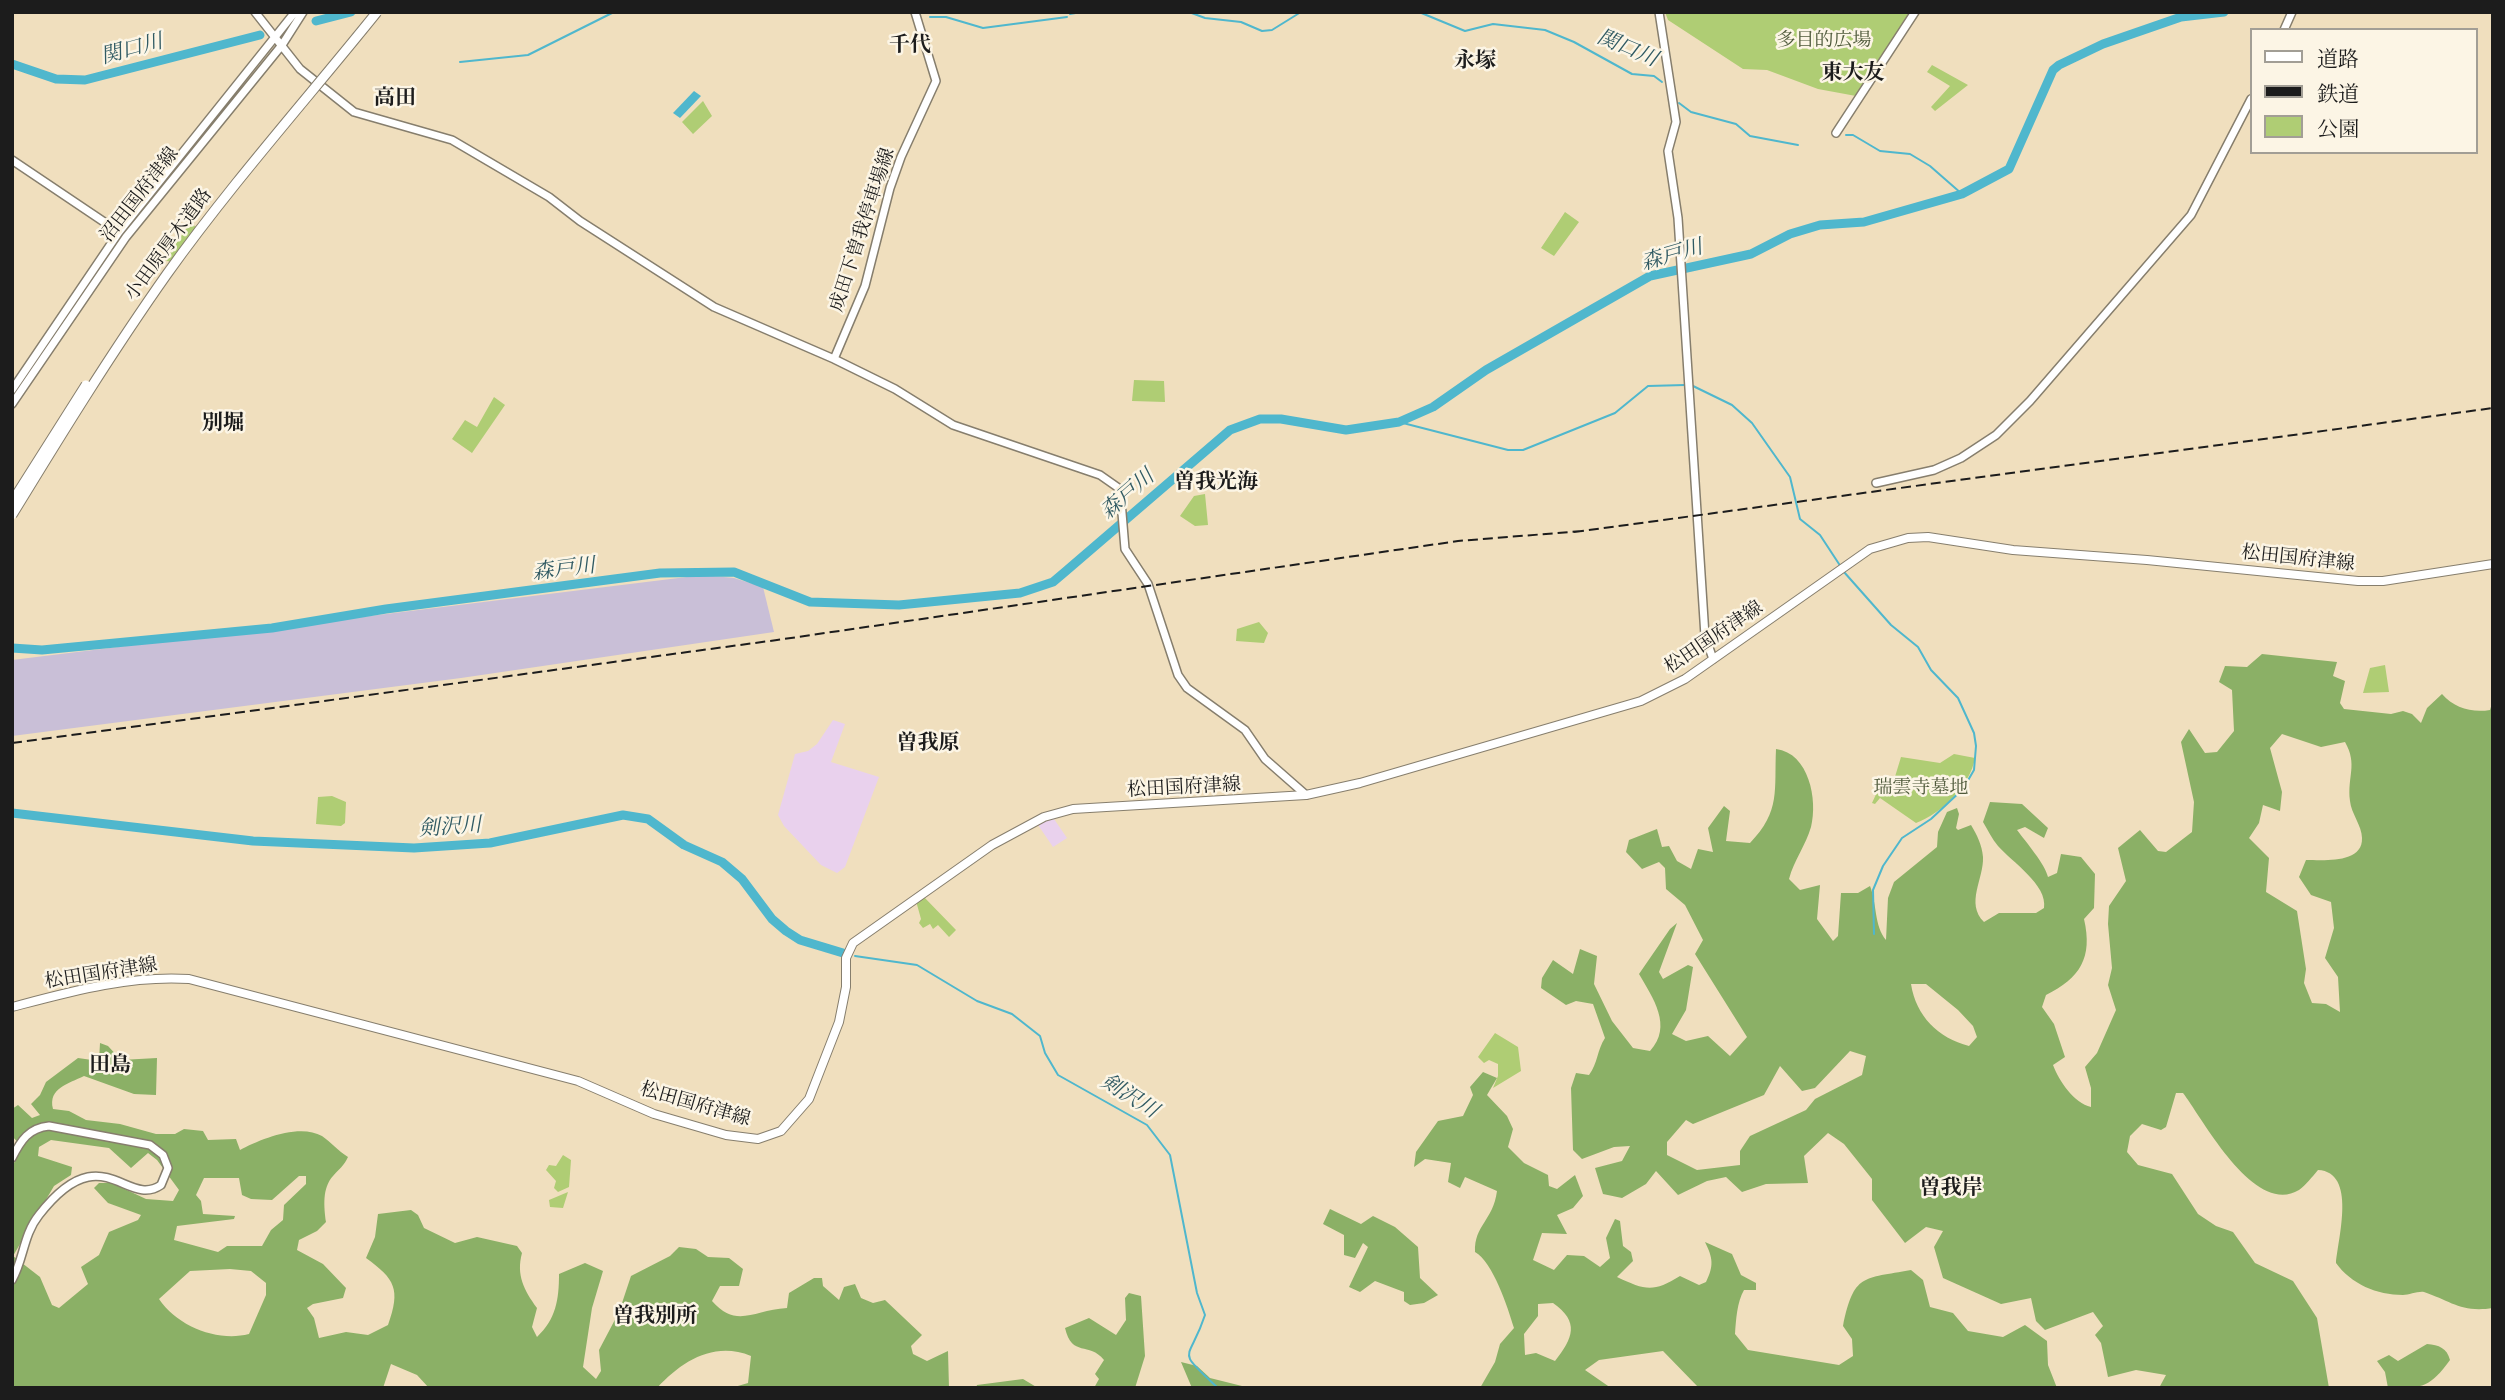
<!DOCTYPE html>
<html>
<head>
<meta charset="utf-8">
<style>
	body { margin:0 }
	#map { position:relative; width:2505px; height:1400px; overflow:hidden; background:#f0dfbe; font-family:"IM FELL Great Primer","Noto Serif JP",serif }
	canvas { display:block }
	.frame { position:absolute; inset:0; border:14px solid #1c1c1c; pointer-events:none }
	.legend { position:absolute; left:2250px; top:28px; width:228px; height:126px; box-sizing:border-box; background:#fcf5e5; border:2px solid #a29e95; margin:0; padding:9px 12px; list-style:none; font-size:21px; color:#1c1c1c }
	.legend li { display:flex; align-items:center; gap:14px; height:35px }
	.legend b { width:35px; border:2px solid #a29e95 }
</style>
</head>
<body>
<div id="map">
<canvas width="2505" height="1400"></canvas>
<div class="frame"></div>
<ul class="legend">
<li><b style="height:9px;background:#fff"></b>道路</li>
<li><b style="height:9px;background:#1c1c1c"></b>鉄道</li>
<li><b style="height:19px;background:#afcd74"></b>公園</li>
</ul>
</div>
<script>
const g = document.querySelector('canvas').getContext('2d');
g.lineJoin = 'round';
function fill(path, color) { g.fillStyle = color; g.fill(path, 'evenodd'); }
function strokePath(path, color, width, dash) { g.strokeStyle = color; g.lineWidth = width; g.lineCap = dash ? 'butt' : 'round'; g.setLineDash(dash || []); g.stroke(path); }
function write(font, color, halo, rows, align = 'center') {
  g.font = font + ' "IM FELL Great Primer","Noto Serif JP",serif'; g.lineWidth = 5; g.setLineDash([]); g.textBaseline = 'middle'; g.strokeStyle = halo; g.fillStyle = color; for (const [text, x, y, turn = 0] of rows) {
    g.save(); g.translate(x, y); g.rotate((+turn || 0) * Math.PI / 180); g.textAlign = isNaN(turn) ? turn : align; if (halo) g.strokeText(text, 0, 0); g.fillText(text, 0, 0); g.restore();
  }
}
fill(new Path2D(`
	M833,720L845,724L831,762L879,777L845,867L837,873L821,865L784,826L778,815L795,754L808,751L817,744Z
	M1052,816L1067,838L1053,847L1036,822Z`), '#e9d1ed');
fill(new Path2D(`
	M703,575L734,578L763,587L774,632L461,678L12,736V660Z`), '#c9bfd7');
fill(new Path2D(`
	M1665,12H1910L1856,96L1818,89L1767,70L1743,69L1668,20Z
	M1932,65L1968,85L1935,111L1931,107L1950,86L1927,72Z
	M703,101L712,116L693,134L682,122Z
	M1565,212L1579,222L1554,256L1541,248Z
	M190,223L203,231L178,265L165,260Z
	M1134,380L1164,381L1165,402L1132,401Z
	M494,397L505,405L472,453L452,439L465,420L477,427Z
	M1205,494L1208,525L1195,526L1180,516L1194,496Z
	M1259,622L1268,633L1264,643L1236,641L1237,629Z
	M2385,665L2389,692L2363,693L2370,668Z
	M1954,754L1975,758C1970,786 1942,813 1916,823L1880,798L1875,804L1872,803L1878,790L1894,780L1901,757L1940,763Z
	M332,796L346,802L345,823L341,826L316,824L318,797Z
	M923,896L956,930L949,937L938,925L933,929L930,924L923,928L919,923L921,919L916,901Z
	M1495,1033L1518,1047L1521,1071L1493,1088L1498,1076V1064L1489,1060L1484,1063L1478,1057Z
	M563,1155L571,1160L569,1187L558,1192L554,1188L556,1181L546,1170L549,1165L556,1166Z
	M568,1192L563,1208L550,1207L549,1200Z`), '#afcd74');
fill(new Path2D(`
	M2262,654L2337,662L2333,676L2345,681L2340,703L2344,709L2391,714L2403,711L2412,714L2421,723L2427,708L2442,694C2454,708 2472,713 2490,710L2493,700V1308C2461,1313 2451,1301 2424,1292C2418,1291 2409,1295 2403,1295C2377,1295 2351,1284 2336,1263C2338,1238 2357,1172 2318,1170C2312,1177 2306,1185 2299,1190C2254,1217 2203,1119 2183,1093H2176L2166,1127L2161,1130L2142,1124L2130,1136L2127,1152L2138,1165L2172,1174L2198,1214L2216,1226L2233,1232L2255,1263L2293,1281L2317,1318L2329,1388H2159L2166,1375L2136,1370L2108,1377L2101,1343L2095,1335L2103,1326L2093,1312L2045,1330L2036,1321L2031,1298L2001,1304L1943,1278L1934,1247L1943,1231L1926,1227L1905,1243L1872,1200V1179L1844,1144L1828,1133L1804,1156L1808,1183L1766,1184L1742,1192L1726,1177L1707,1181L1678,1195L1656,1171L1646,1184L1622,1198L1603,1194L1595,1168L1622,1161L1630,1146L1614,1147L1582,1159L1573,1150L1571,1088L1576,1073L1589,1075C1598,1063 1597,1050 1605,1038L1593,1004L1576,1001L1566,1005L1541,988L1542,978L1553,960L1573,974L1580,949L1597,956L1594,984L1612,1021L1633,1048L1650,1051C1673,1026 1653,998 1639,974L1670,929L1677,923L1659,972L1663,979L1688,965L1693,967L1686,1010L1672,1034L1686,1041L1708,1036L1730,1056L1747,1037L1695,954L1703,940L1685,905L1666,889L1665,868L1659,862L1642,869L1626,852L1629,840L1657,829L1662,847L1669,846L1677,861L1691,869L1698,849L1713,852L1708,828L1724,806L1730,811L1726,841L1750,843C1781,811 1774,790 1776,749C1809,753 1818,800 1811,827C1806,845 1794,860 1789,879L1800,890L1820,885L1817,919L1833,941L1838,936L1841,893H1858L1870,886C1877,903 1874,926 1886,940L1888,898L1894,882L1937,847L1938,832L1947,812L1957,808L1959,814L1956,828L1958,830L1971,825C1977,835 1982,845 1983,857C1984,879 1965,903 1984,922L1999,913H2036L2044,908C2048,885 2012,862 1998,846C1992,839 1988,830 1983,822L1990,802L2022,804L2048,828L2044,838L2025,827L2017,830C2026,842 2045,864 2048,877L2057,873L2061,854L2081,857L2095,874L2094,908L2084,919C2093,958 2080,978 2046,995L2042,1007L2054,1024L2065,1057L2053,1065C2059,1081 2074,1103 2091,1107V1088L2085,1067L2097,1053L2116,1010L2108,985L2112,968L2108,924L2109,906L2126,881L2118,848L2140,830L2158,851L2166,852L2192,832L2194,802L2181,742L2189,729L2205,753L2217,752L2234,731L2232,690L2219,682L2225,666L2247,667ZM2282,734L2321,747L2345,742C2358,765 2347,776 2350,801C2351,813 2362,826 2362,838C2363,864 2323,860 2306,860L2299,877L2311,895L2331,902L2334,928L2325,958L2338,977L2340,1012L2326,1004L2312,1003L2304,983L2306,969L2297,911L2266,892L2269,858L2249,838L2259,823L2263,805L2280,811L2282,792L2270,748ZM1911,984H1926L1958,1010L1973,1026L1977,1037L1969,1046C1938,1038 1916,1016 1911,984ZM1850,1051L1866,1056L1862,1075L1815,1099L1806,1110L1750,1136L1740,1151V1165L1697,1170L1667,1155V1142L1686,1120L1693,1124L1764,1095L1780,1066L1802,1091L1815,1088Z
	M100,1043L108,1046L121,1060L157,1058L156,1095L134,1094L84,1076C68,1084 48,1088 53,1109L69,1111L86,1120L120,1124L156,1134H175L184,1129L203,1131L208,1140L236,1139L240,1150C260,1139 300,1123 322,1136C331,1142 338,1151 348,1157C344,1166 339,1169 333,1176C322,1188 324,1207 326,1222L317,1231L299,1240L297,1250L323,1264L346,1288L343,1298L313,1304L307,1308L314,1318L319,1338L346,1332L368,1335L388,1325C401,1289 395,1279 366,1258L375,1237L378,1214L411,1210L418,1215L424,1228L455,1243L477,1237L517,1246L522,1253C516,1275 524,1290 537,1308L532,1327L537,1337C556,1319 559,1300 559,1274L585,1263L603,1271L592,1308L583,1367L596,1379L601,1371L599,1350L619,1312L631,1276L670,1256L679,1247L696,1249L708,1257L729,1258L743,1269L739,1286H720L712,1301C737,1329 753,1310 787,1308L789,1293L814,1278H822L823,1286L839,1300L844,1287L855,1284L861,1298L873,1303L885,1300L922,1335L911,1346L913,1354L927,1361L948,1351L949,1388H731L748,1383L751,1356C714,1341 682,1361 657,1388H429L417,1375L391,1364L383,1388H12V1167L22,1147L12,1136V1109L18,1105L32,1118L40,1115L31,1104L40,1095L46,1082L78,1058L99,1061ZM51,1140L109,1148L131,1168L148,1153L157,1160L179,1190L173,1201L146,1199L112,1183H99L94,1188L108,1203L141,1215L138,1220L109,1232L99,1255L81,1267L88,1284L59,1308L52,1305L40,1277L13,1256L54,1186L71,1175L72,1167L38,1156L39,1147ZM299,1176H306V1184L284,1205L283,1220L271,1230L262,1246H227L218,1252L174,1240L177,1226L234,1219L235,1216L203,1214L201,1201L196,1195L204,1178H239L242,1195L251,1199L272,1200ZM230,1269L251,1271L266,1283V1295L249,1334C218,1342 178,1327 159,1299L190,1271Z
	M1483,1072L1497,1078L1487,1095L1507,1116L1513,1129L1508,1147L1524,1163L1548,1175L1549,1186L1557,1189L1575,1175L1583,1196L1573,1208L1557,1215L1567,1234L1542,1233L1533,1260L1554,1270L1567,1255L1584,1256L1600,1267L1610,1258L1606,1238L1615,1219L1620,1221L1623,1246L1631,1252L1633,1261L1617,1277C1645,1290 1653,1293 1680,1276L1699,1285L1706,1282C1714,1266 1713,1258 1705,1242L1732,1254L1741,1275L1756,1283V1290H1744C1737,1302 1736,1320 1735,1334L1748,1350L1839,1365L1853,1356L1852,1339L1843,1326C1854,1273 1863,1279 1911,1270L1923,1280L1930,1307L1953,1313L1968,1331L2003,1337L2025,1325L2047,1341L2048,1365L2057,1388H1699L1663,1351L1599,1360L1585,1370L1611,1388H1480L1495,1362L1500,1344L1514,1328C1508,1308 1493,1262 1475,1252C1474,1225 1493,1221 1497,1191L1465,1177L1460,1188L1448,1182L1451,1163L1425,1159L1414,1167L1416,1152L1438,1121L1463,1116L1473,1095L1470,1087ZM1553,1303C1580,1322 1573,1338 1555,1361L1536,1353L1525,1355L1524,1334L1538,1316V1304Z
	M1330,1209L1361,1224L1373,1216L1395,1227L1418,1247L1420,1278L1438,1295L1424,1303L1410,1305L1404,1301V1292L1375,1281L1360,1292L1349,1287L1368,1247L1363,1243L1355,1258L1344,1255V1235L1323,1224Z
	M1129,1293L1141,1296L1145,1356L1135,1388H1094L1099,1379L1095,1374L1104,1360C1089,1341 1072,1358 1065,1328L1089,1318L1116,1335L1126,1320L1125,1298Z
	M2427,1344C2439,1345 2447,1348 2450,1360C2429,1389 2421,1388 2388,1388L2385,1372L2377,1361L2389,1355L2398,1361Z
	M1181,1362L1197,1366L1210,1378L1250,1388H1192Z
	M1023,1379L1038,1388H976L977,1385Z`), '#8bb066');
fill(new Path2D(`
	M694,91L701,96L680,118L673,113Z`), '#4fb7cd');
strokePath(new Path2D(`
	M1189,12L1205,18L1241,22L1262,31L1272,30L1301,12
	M1419,12L1465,31L1493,24L1545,30L1574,42L1632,74L1654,76L1662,82
	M1070,14L1081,12
	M930,17H946L983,28L1067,17
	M460,62L528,55L614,12
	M1679,103L1691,112L1736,124L1750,136L1798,145
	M1846,135H1853L1880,151L1910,154L1930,166L1962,194
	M1691,385L1732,405L1752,423L1790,477L1800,519L1820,535L1841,567
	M1399,422L1508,450H1523L1615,413L1648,386L1685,385
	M1844,572L1891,625L1918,647L1931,670L1958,698L1974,733L1976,746L1974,770L1963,789L1931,819L1902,838L1883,866L1873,890L1874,934
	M855,956L917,965L977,1001L1012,1014L1040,1036L1045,1053L1058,1075L1147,1125L1170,1155L1197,1293L1205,1315C1189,1364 1174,1347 1218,1388`), '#4fb7cd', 2);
strokePath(new Path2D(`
	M316,21L351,12
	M12,64L56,79L85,80L260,35
	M12,648L42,650L272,628L386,609L660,573L734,572L810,602L899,605L1020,593L1053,582L1066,571L1230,430L1260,419H1281L1346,430L1399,422L1433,407L1486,370L1650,276L1751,254L1790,234L1820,225L1864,222L1962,194L2009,169L2053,70L2059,65L2103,44L2181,17L2224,12
	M12,813L253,841L414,848L490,843L623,815L648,819L684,845L722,862L742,879L772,919L786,931L800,940L843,953`), '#4fb7cd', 9);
const secondary = new Path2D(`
	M255,12L300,69L354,112L452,140L549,197L580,221L714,307L834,359
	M915,12L936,81L901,157L890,188L865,286L834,359L895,389L953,425L1100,475L1120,489L1125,549L1148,584L1178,675L1187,688L1245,730L1265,759L1306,795
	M1659,12L1676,122L1668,151L1678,218L1705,636L1713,659
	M2284,30L2292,12
	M1836,133L1915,12
	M12,160L119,232
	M12,390L119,232L295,12
	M12,404L126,237L282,45L303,12
	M1876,483L1934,470L1961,458L1996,435L2030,401L2191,215L2251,99
	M12,1158C21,1140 29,1128 49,1126L150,1145L163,1155L168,1168L161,1185C126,1209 102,1134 39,1215C23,1235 24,1259 12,1280`);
const primary = new Path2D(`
	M12,1007C69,992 129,975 189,979L578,1081L654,1114L726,1135L758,1139L781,1131L809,1099L839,1022L846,987V958L853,943L992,845L1044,817L1073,809L1306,795L1360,783L1641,701L1685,679L1870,549L1908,538L1928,537L2013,550L2147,560L2358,581H2383L2493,564`);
strokePath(secondary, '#867e6d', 10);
strokePath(primary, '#867e6d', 10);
strokePath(secondary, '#fff', 7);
strokePath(primary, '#fff', 8);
strokePath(new Path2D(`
	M1574,532L2493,408
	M12,743L777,640L1458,541L1583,531`), '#1c1c1c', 2, [10, 5]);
const highwayBridge = new Path2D(`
	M12,502L86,385
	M12,515C62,433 112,352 167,274C232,183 307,99 377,12`);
strokePath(highwayBridge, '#867e6d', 11, []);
strokePath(highwayBridge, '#fff', 9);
write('19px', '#4f5a3b', '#fcf5e5', [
	["多目的広場",1824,41],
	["瑞雲寺墓地",1921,788]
]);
write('19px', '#1c1c1c', '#fcf5e5', [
	["沼田国府津線",140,195,-52],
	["成田下曽我停車場線",863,230,-72],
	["小田原厚木道路",169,245,-54],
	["松田国府津線",2298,559,6],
	["松田国府津線",1714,638,-34],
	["松田国府津線",1184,788,-3],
	["松田国府津線",101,974,-9],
	["松田国府津線",695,1105,16]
]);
write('bold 21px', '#1c1c1c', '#fcf5e5', [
	["千代",910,46],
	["永塚",1475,62],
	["東大友",1853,74],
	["高田",395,99],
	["別堀",223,424],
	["曽我光海",1216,483],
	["曽我原",928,744],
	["田島",110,1066],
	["曽我岸",1951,1189],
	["曽我別所",655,1317]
]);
write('italic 21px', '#305a63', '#fcf5e5', [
	["関口川",1627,49,23],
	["関口川",132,50,-15],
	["森戸川",1672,256,-16],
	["森戸川",1128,495,-41],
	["森戸川",564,570,-7],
	["剣沢川",450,828,-4],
	["剣沢川",1129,1097,32]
]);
</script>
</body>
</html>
